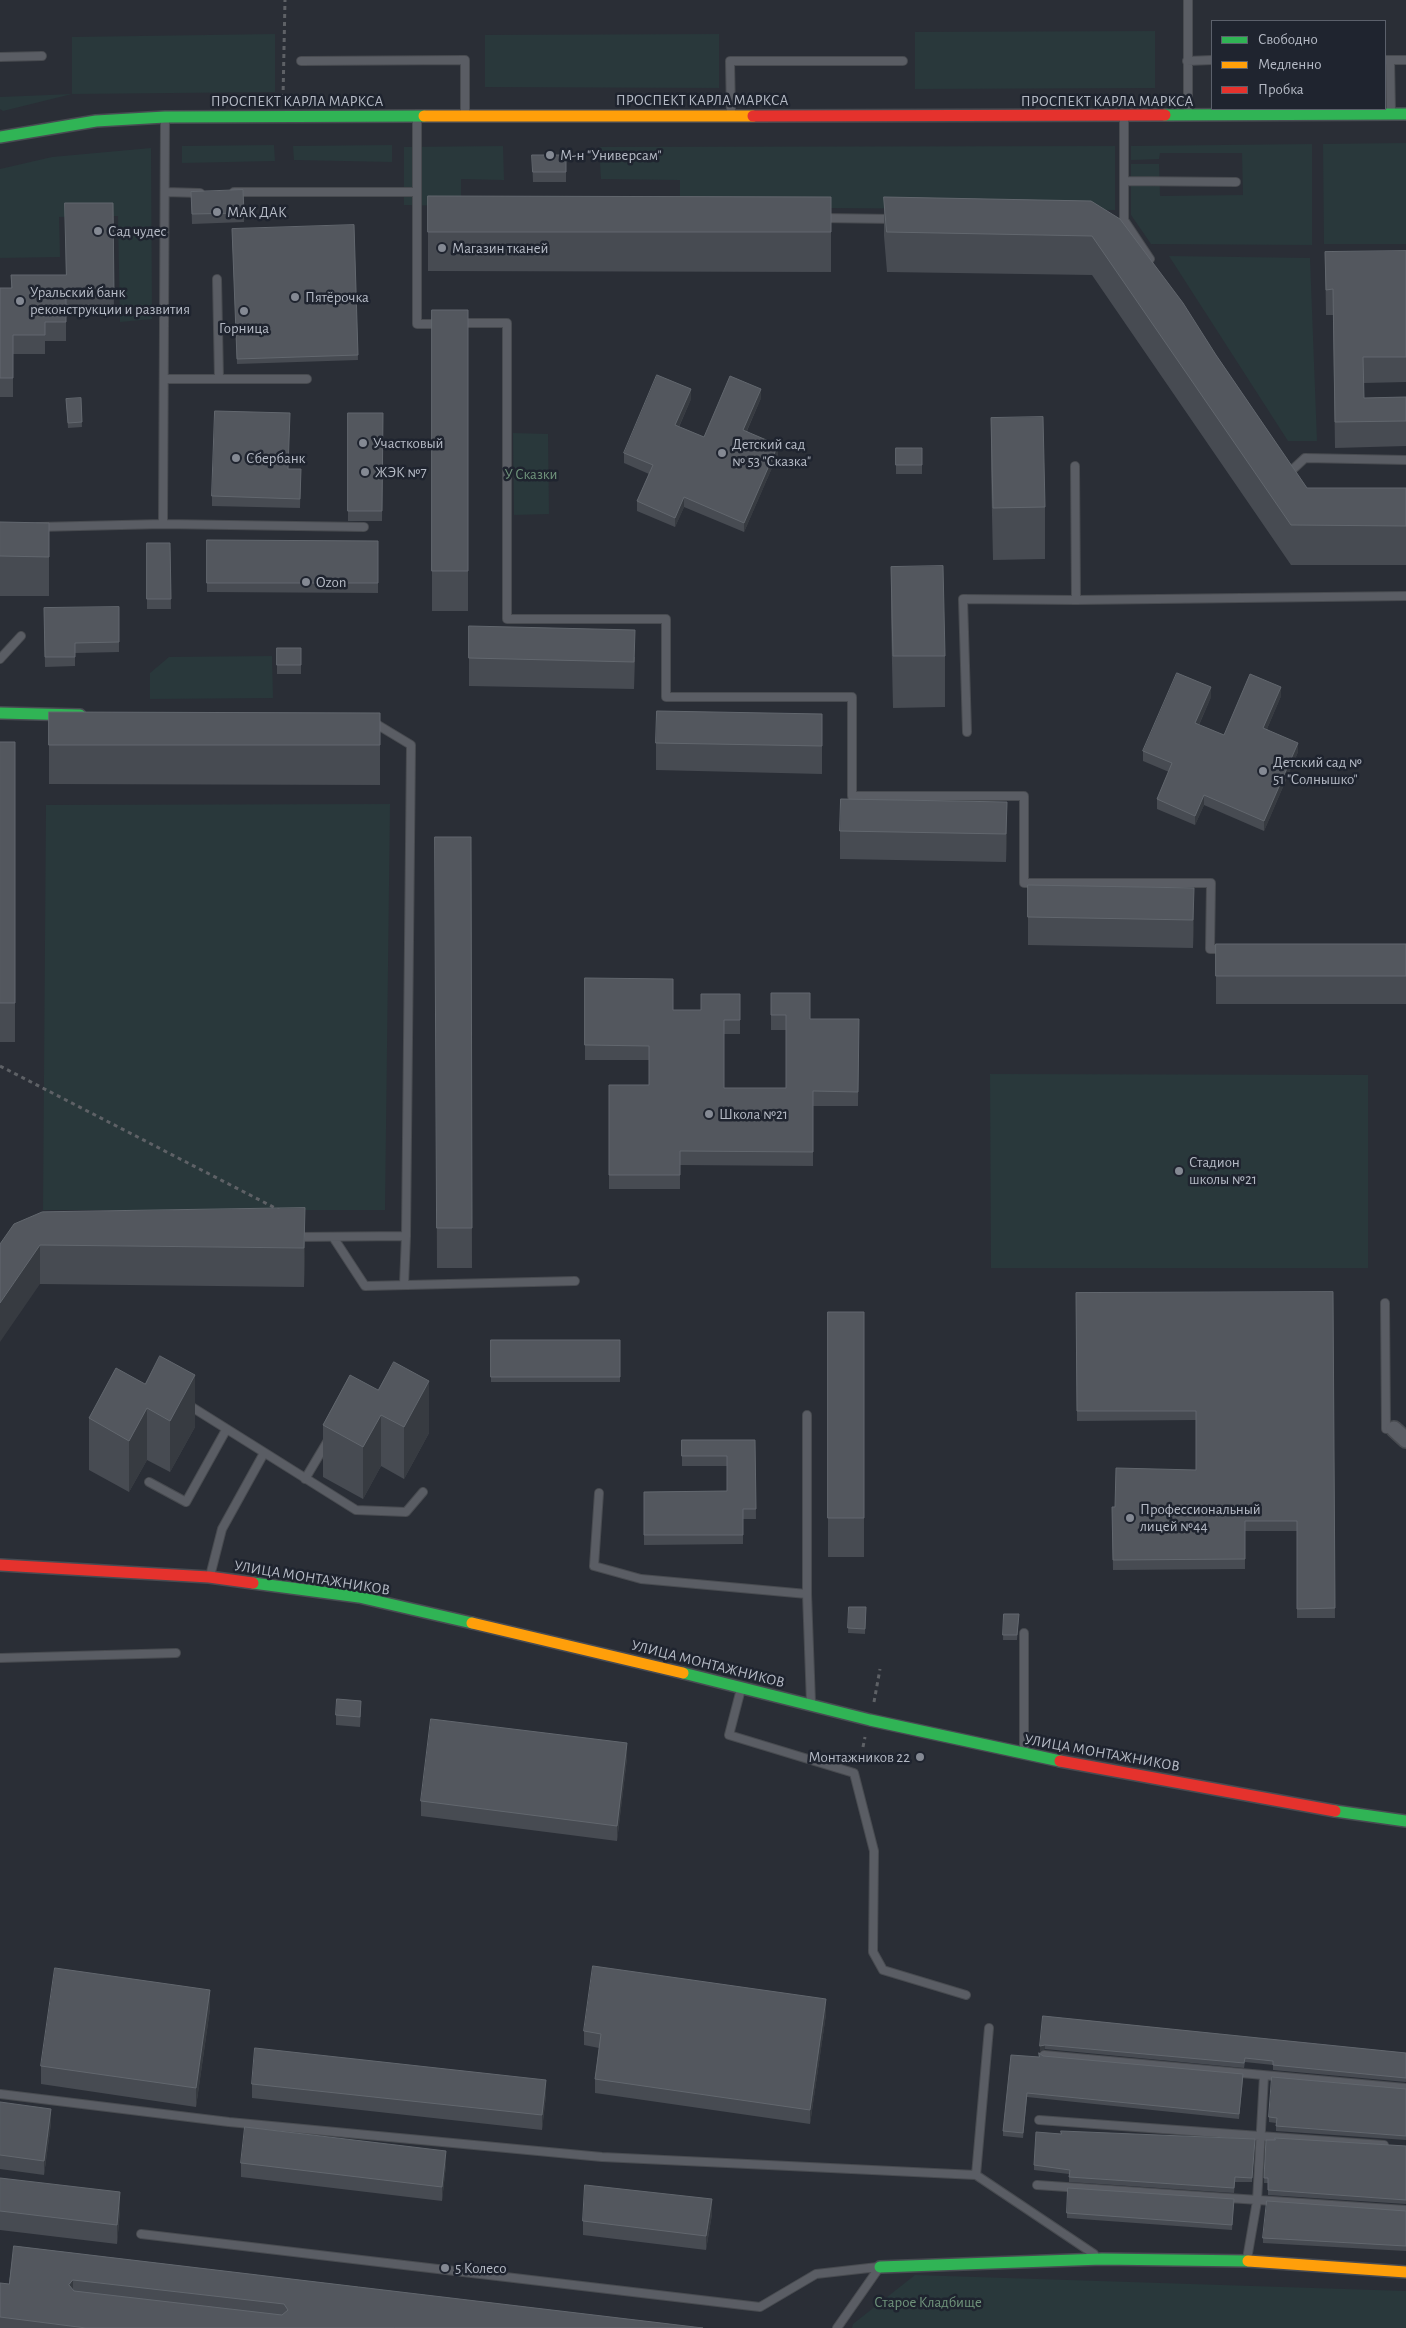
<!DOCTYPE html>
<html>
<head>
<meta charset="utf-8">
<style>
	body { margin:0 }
	#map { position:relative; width:1406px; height:2328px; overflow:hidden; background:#2a2e36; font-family:"Alegreya Sans",sans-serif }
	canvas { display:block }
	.legend { position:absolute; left:1211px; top:20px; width:175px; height:90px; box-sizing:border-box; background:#1f242f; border:1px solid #5b606b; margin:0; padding:6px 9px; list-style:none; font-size:15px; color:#b5bac5 }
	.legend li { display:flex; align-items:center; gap:10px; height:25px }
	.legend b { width:25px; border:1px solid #5b606b }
</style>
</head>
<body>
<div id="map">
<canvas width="1406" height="2328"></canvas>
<ul class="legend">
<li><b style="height:6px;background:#30b455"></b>Свободно</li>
<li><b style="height:6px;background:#ff9f0a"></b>Медленно</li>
<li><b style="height:6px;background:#e5322d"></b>Пробка</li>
</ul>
</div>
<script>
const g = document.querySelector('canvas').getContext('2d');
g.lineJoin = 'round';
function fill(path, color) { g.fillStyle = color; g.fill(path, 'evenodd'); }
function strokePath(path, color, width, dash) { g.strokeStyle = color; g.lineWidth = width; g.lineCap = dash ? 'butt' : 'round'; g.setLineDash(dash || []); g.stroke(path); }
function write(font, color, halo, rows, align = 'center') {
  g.font = font + ' "Alegreya Sans",sans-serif'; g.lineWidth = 5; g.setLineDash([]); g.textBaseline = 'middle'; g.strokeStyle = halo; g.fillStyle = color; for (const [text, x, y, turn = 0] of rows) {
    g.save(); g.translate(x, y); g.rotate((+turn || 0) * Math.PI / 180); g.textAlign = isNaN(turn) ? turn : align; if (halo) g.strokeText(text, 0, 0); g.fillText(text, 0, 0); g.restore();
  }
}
fill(new Path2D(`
	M1155,31V88L915,89V32Z
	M275,34V92L72,94L3,111L0,109V97L72,94V37Z
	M719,34V88L485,87V35Z
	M1406,143V244H1324L1323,144Z
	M1312,144V245L1151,244L1131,215V164H1159L1160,196L1243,195L1242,153H1160L1159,159L1131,160V146Z
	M274,145L275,161L182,163V146Z
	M392,145V162L294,160L293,146Z
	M503,146L504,180L461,179V206L404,205V147Z
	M1115,146V210L680,207V180L601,179L599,147Z
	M151,148L152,319L120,322L118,216L59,217L60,257L0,258V169L52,157Z
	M1169,256L1310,258L1317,441H1288Z
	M513,433L548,434L549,514L514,515Z
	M272,656L273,698L150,699V673L169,657Z
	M390,804L385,1210H43L46,805Z
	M990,1074L1368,1075V1268H991Z
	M915,2275L1406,2291V2328H852L853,2324Z`), '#29383b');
const lane = new Path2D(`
	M0,57L42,56
	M1385,60H1406
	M1390,60L1391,113
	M301,61L465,60V114
	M1187,61L1212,60
	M731,113L730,61H903
	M1188,114V0
	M1124,116V220L1150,259
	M417,118V324H440
	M1124,181L1236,182
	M165,192L200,193
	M234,192H417
	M821,218L894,219
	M217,279L219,379
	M459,323H507V619H666V697H852V796H1024V883H1211L1210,949H1226
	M164,379H307
	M1075,466L1076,600L1406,596
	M1291,471L1305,458L1406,460
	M163,524L165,119
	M38,527L163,524L364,527
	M0,659L21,636
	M967,732L963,599L1076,600
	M297,1237L406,1236L411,745L373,722
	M333,1237L365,1286L575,1281
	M404,1285L406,1236
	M1385,1303L1386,1429H1394
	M187,1404L356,1510L406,1512L423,1492
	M807,1415V1594L811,1703
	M305,1479L327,1442
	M149,1482L186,1502L226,1430
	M599,1493L594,1566L641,1579L807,1594
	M210,1576L222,1529L264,1453
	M0,1658L176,1653
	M741,1689L729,1735L854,1773L874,1851L873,1952L883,1970L966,1995
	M1024,1752V1633
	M989,2028L976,2175L1094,2254
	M1044,2055L1406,2088
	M0,2094L229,2122L602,2157L976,2175
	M1039,2120L1384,2145
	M1037,2185L1406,2210
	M141,2234L760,2307L816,2274L878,2267
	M1247,2259L1257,2201L1264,2076
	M837,2328L879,2268`);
const street = new Path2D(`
	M1394,1429L1406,1440`);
const fast = new Path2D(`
	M1165,115L1406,114
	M0,137L96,121L165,117L424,116
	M0,713L80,715
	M253,1583L359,1597L472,1623
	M683,1673L870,1720L1060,1761
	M1335,1811L1406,1821
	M880,2267L1102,2259L1248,2261`);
const slow = new Path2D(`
	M424,116H753
	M472,1623L683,1673
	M1248,2261L1406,2272`);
const jam = new Path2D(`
	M753,116L1165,115
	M0,1565L209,1577L253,1583
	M1060,1761L1335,1811`);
strokePath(lane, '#484b50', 10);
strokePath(street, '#484b50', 18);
strokePath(fast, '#484b52', 14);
strokePath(slow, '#484b52', 14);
strokePath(jam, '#484b52', 14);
strokePath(new Path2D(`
	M283,98L285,0
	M0,1066L281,1211
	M874,1702L880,1669
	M863,1747L865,1737`), '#5e6166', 3, [4, 4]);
strokePath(lane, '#5a5d64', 8);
strokePath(street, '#5a5d64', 15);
strokePath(fast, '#30b455', 11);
strokePath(slow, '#ff9f0a', 11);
strokePath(jam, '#e5322d', 11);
fill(new Path2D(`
	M532,155H566V182H533Z
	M243,190L244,222L192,224L191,192Z
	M428,196L831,197V272L428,271Z
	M884,197L1091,201L1216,355L1307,488H1406V565H1291L1092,275L887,272L884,236Z
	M113,203L114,314L66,315V341H45V354H13V397H0V288H11V275H66Z
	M354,225L358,360L237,364L232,229Z
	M1406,251V382L1364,383V398L1406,397V446L1335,448L1333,315H1326L1325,252Z
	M432,310H468V611H432Z
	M81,398L82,427L68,428L66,399Z
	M761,398L747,431L778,454L744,532L684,507L675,527L637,511V501L649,474L624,463V453L691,399L679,427L704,437Z
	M348,413H383L382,521H348Z
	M991,418L1045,507V559L993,560L991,470Z
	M896,448H922V474H896Z
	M301,469L300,508L212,506V496Z
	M0,522L49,523V596H0Z
	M207,540L378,541V593L207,592Z
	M147,543H170L171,609H147Z
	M891,567L945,656V707L893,708L891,618Z
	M119,607V652L75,653V666L45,667L44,608Z
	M277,648H301V674H277Z
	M635,657L634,689L469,686V658Z
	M1281,696L1267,729L1298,752L1264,831L1204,805L1195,825L1157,809V799L1169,772L1143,761V751L1211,697L1199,725L1224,735Z
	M49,712L380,713V785L49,784Z
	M0,742H15V1042H0Z
	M822,742V774L656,770V743Z
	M1007,830L1006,862L840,859V831Z
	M435,837H471L472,1268H437Z
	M1194,916L1193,948L1028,945V917Z
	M1216,944H1406V1004H1216Z
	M585,978L673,1010H701L740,994V1034H724V1088H786V1030H771V993L810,1019H859L858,1106H813V1166L680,1165V1189H609V1085H649V1060H585Z
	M0,1244L305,1248L304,1287L40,1284Z
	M1333,1292L1335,1618H1297V1531H1245V1569L1113,1570L1112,1507H1115L1196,1470V1420L1077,1421L1076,1293Z
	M828,1312H864V1557H828Z
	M491,1340H620V1382H491Z
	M350,1375L429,1433L404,1479L381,1466L363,1499L323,1477V1425Z
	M145,1384L195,1427L170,1472L147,1460L129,1492L89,1470V1418Z
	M682,1440H755L756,1519H743V1544L644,1545V1492L727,1491V1466H682Z
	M849,1607H866L865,1634L848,1633Z
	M1004,1614H1019L1017,1640H1003Z
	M361,1711L360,1727L336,1725V1715Z
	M627,1758L617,1841L421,1816V1801Z
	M210,2009L196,2107L41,2084V2066Z
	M826,2014L810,2124L595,2093V2079L599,2048L584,2045V2031Z
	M1043,2016L1406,2053V2082L1273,2070V2065L1245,2062L1244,2068L1045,2049L1040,2051Z
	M1043,2056L1243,2079L1239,2119L1027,2097L1023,2138L1003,2136V2131L1039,2057Z
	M252,2084L546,2095L542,2130L252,2098Z
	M1406,2089V2140L1276,2131V2123L1269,2122V2117Z
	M0,2102L51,2123L44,2175L0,2169Z
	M1061,2134L1255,2139L1252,2182H1235L1234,2193L1069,2182V2174L1034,2170V2165Z
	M1266,2140L1406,2146V2204L1268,2195V2183H1264Z
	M241,2163L446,2165L442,2201L241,2177Z
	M0,2178L120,2211L117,2244L0,2230Z
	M1234,2199L1232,2230L1067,2218V2213Z
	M1406,2211V2251L1263,2243V2238Z
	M712,2214L706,2250L583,2235V2221Z
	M14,2246L703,2328H0V2283L9,2284Z`), '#474b52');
fill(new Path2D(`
	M691,389V399L675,435V425Z
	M761,389V398L743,439V430Z
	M778,445V454L744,532V523Z
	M684,497V507L675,527V518Z
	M1211,687V697L1195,733V723Z
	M1281,687V696L1263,738V728Z
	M1298,743V752L1264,831V821Z
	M1204,795V805L1195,825V816Z
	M1007,802V830L1006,862V834Z
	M1194,888V916L1193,948V920Z
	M305,1208V1248L304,1287V1248Z
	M40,1245V1284L0,1342V1303Z
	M195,1375V1427L170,1472V1421Z
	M429,1381V1433L404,1479V1427Z
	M147,1408V1460L129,1492V1441Z
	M381,1415V1466L363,1499V1447Z
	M627,1743V1758L617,1841V1826Z
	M210,1990V2009L196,2107V2088Z
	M826,1999V2014L810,2124V2110Z
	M1045,2045V2049L1040,2051V2046Z
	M546,2080V2095L542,2130V2115Z
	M51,2109V2123L44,2175V2161Z
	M446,2151V2165L442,2201V2187Z
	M120,2192V2211L117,2244V2225Z
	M712,2199V2214L706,2250V2236Z
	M73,2280V2299L69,2285Z`), '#373b41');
const building = new Path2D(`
	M532,155H566V172H533Z
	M243,190L244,213L192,214L191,192Z
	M428,196L831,197V232H428Z
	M884,197L1091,201L1120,219L1183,303L1216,355L1307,488H1406V526L1291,525L1092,236L887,232Z
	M65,203H113L114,295L66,296V322H45V335H13V378H0V288H12L11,275H66Z
	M354,225L358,355L237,359L232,229Z
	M1406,251V357H1363L1364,398L1406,397V421L1335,422L1333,289L1326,290L1325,252Z
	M432,310H468V571H432Z
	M657,375L691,389L675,425L704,437L730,376L761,389L743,430L778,445L744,523L684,497L675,518L637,501L653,465L624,453Z
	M81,398L82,422L68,423L66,399Z
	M215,411L290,413L288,469H301L300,499L212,496Z
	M348,413H383L382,511H348Z
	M1043,417L1045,507L993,508L991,418Z
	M896,448H922V465H896Z
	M0,522L49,523V557L0,556Z
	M207,540L378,541V583H207Z
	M147,543H170L171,599H147Z
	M943,566L945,656H893L891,567Z
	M119,607V642L75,643V657H45L44,608Z
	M469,626L635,630L634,662L469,658Z
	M277,648H301V665H277Z
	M1177,673L1211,687L1195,723L1224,735L1250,674L1281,687L1263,728L1298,743L1264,821L1204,795L1195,816L1157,799L1172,763L1143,751Z
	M657,711L822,714V746L656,743Z
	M49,712L380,713V745H49Z
	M0,742H15V1003H0Z
	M841,799L1007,802L1006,834L840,831Z
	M435,837H471L472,1228H437Z
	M1028,885L1194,888L1193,920L1028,917Z
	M1216,944H1406V976H1216Z
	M585,978L673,979V1010H701V994H740V1020H724V1088H786V1015H771V993H810V1019H859L858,1092L813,1091V1152L680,1151V1175H609V1085H649V1046L585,1045Z
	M305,1208L304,1248L40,1245L0,1303V1244L14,1224L42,1212Z
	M1333,1292L1335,1608L1297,1609V1521H1245V1559L1113,1560L1112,1507H1115L1116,1468L1196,1470V1411H1077L1076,1293Z
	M828,1312H864V1518H828Z
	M491,1340H620V1377H491Z
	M160,1356L195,1375L170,1421L147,1408L129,1441L89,1418L116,1368L145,1384Z
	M394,1362L429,1381L404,1427L381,1415L363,1447L323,1425L350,1375L378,1390Z
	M682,1440H755L756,1509H743V1535H644V1492L727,1491V1456H682Z
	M849,1607H866L865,1629L848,1628Z
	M1004,1614H1019L1017,1635H1003Z
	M337,1699L361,1701L360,1717L336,1715Z
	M431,1719L627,1743L617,1826L421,1801Z
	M593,1966L826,1999L810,2110L595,2079L601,2034L584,2031Z
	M55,1968L210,1990L196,2088L41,2066Z
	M1043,2016L1406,2053V2078L1273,2065V2061L1245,2058L1244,2063L1045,2045L1040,2046Z
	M255,2048L546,2080L542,2115L252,2084Z
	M1039,2053L1043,2056L1243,2074L1239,2114L1027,2093L1023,2133L1003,2131L1011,2055L1039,2057Z
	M1272,2077L1406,2089V2136L1276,2126L1277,2118L1269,2117Z
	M0,2102L51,2109L44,2161L0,2155Z
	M245,2127L446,2151L442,2187L241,2163Z
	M1061,2131L1255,2139L1252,2178L1235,2177L1234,2188L1069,2177L1070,2170L1034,2165L1036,2132L1061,2134Z
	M1275,2138L1406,2146V2200L1268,2190V2178H1264L1266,2140H1275Z
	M0,2178L120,2192L117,2225L0,2211Z
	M585,2185L712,2199L706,2236L583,2221Z
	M1068,2188L1234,2199L1232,2225L1067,2213Z
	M1267,2201L1406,2211V2246L1263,2238Z
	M14,2246L703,2328H86L0,2317V2283L9,2284ZM73,2280L284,2304L288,2310L282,2315L74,2291L69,2285Z`);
fill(building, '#53575e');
strokePath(building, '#62676e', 1);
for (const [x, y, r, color] of [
	[550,155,5,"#848993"],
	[217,212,5,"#848993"],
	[98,231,5,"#848993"],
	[442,248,5,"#848993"],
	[295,297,5,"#848993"],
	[20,301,5,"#848993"],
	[244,311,5,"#848993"],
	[363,443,5,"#848993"],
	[722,453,5,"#848993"],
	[236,458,5,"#848993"],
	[365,472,5,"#848993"],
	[306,582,5,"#848993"],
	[1263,771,5,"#848993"],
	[709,1114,5,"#848993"],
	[1179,1171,5,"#848993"],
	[1130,1518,5,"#848993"],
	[920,1757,5,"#848993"],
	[445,2268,5,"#848993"]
]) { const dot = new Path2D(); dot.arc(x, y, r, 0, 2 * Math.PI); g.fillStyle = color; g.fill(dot); strokePath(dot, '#1f242f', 2); }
write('15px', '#b5bac5', '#1f242f', [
	["ПРОСПЕКТ КАРЛА МАРКСА",702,100],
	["ПРОСПЕКТ КАРЛА МАРКСА",297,101],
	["ПРОСПЕКТ КАРЛА МАРКСА",1107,101],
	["УЛИЦА МОНТАЖНИКОВ",312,1578,9],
	["УЛИЦА МОНТАЖНИКОВ",708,1664,14],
	["УЛИЦА МОНТАЖНИКОВ",1102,1753,10]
]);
write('15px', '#b5bac5', '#1f242f', [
	["М-н \"Универсам\"",560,155],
	["МАК ДАК",227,212],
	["Сад чудес",108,231],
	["Магазин тканей",452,248],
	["Уральский банк",30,292],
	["реконструкции и развития",30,309],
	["Пятёрочка",305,297],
	["Горница",244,328,"center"],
	["Участковый",373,443],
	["Детский сад",732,444],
	["№ 53 \"Сказка\"",732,461],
	["Сбербанк",246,458],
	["ЖЭК №7",375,472],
	["Ozon",316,582],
	["Детский сад №",1273,762],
	["51 \"Солнышко\"",1273,779],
	["Школа №21",719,1114],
	["Стадион",1189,1162],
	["школы №21",1189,1179],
	["Профессиональный",1140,1509],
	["лицей №44",1140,1526],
	["Монтажников 22",910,1757,"right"],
	["5 Колесо",455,2268]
], 'left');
write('15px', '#6f937b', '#1f242f', [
	["У Сказки",531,474],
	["Старое Кладбище",928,2302]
]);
</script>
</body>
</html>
